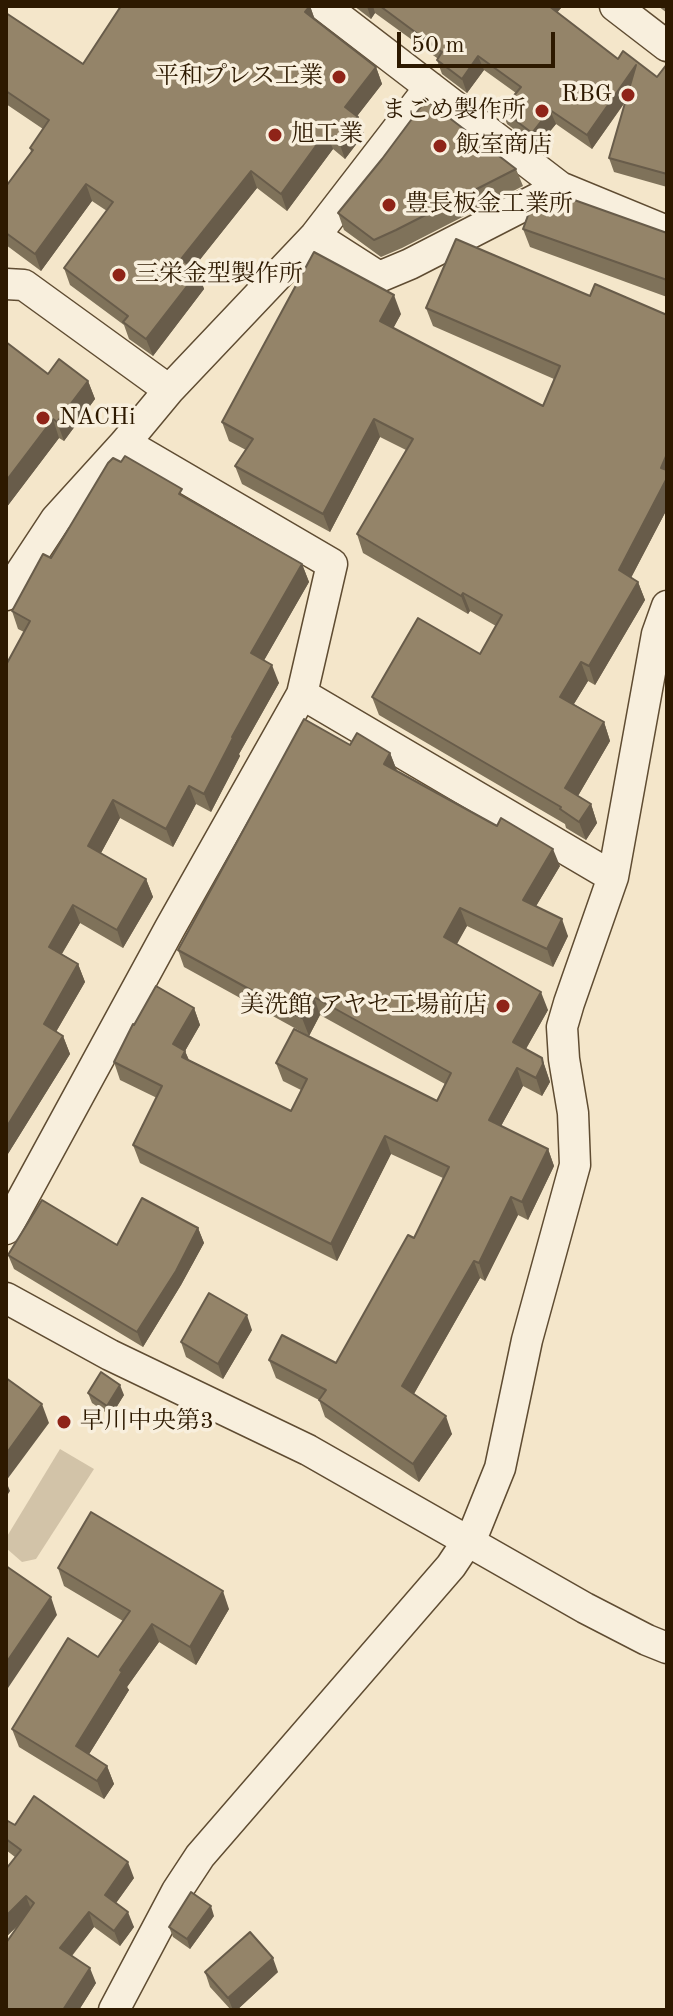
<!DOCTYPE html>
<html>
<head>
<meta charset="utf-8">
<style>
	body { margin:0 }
	#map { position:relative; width:673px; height:2016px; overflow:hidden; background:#f4e6ca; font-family:"Old Standard TT",serif }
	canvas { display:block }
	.frame { position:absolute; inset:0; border:8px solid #2d1900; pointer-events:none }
	.scale { position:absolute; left:397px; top:32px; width:158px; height:36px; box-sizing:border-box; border:4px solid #2d1900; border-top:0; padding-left:10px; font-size:24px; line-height:28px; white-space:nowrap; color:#2d1900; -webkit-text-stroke:6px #f8efdd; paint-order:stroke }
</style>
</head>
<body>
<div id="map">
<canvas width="673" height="2016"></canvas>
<div class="frame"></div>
<div class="scale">50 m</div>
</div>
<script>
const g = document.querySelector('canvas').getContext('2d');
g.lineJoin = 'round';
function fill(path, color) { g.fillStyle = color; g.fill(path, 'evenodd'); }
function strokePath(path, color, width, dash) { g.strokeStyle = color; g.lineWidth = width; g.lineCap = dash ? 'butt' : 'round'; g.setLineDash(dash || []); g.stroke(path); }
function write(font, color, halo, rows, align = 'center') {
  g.font = font + ' "Old Standard TT","Noto Serif JP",serif'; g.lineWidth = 7; g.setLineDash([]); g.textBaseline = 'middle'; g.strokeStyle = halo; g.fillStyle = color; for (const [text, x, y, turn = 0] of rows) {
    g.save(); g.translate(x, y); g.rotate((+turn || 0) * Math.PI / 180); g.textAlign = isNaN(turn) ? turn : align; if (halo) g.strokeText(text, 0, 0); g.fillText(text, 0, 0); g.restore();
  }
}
fill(new Path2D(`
	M60,1449L94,1469L36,1559L22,1562L6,1548V1538Z`), '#d2c3a8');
const minor = new Path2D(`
	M324,6L560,187L667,231
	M615,6L667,46
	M315,236L379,277L410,264L560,187
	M6,284L24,285L169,390
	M6,595L56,519L125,443L169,390L315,236L430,87
	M302,694L613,877
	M6,1229L170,928L302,694L332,564L125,443
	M6,1298L110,1355L308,1450L585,1608L647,1640L667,1648
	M114,2010L177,1891L200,1856L451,1566L475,1530L500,1468L527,1340L575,1165L573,1113L564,1059L562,1027L569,1003L613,877L657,634L667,606`);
strokePath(minor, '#5f4c32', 33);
strokePath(minor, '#f8efdd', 30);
fill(new Path2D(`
	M310,6L315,20L376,67L382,84L357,116L364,134L345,159L333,149L287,211L257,188L193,268L198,272L204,289L153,356L129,339L124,325L70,285L64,268L107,211L92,201L41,271L6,245V185H7L31,152L30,148L43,129L6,104V13L83,64Z
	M354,6H560L561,8L557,12L618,59L657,77L667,64V187L614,172L609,158L626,101L592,149L556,124L537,147L507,124L502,110L516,93L484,70L467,93L442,74L437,60V58L375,13L371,19Z
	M658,6H667V13Z
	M516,169L523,186L402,248L381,257L344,230L338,213Z
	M523,229L667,233V297L530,247Z
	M590,296L667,315V509L631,578L638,582L645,600L595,685L588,681L574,704L604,722L610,741L578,796L591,804L597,823L586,840L566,828L565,824L379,715L372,697L480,654L496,626L470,611L468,614L363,553L357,534L406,450L380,437L330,532L242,484L235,466L246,450L229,441L222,422L401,314L393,328L543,406L554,379L433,326L426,308Z
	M48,374L88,381L95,399L64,441L59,438L6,508Z
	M186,498L302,564L309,582L264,660L279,683L239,754L240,756L211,812L196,804L173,847L120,818L101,853L146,879L153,897L123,948L80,923L62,954L78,964L85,982L56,1032L63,1036L70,1054L6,1157V665L24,632L18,629L12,611L51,558Z
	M350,745L390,753L397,771L560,866L536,906L568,936L553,967L467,926L456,944L548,1010L526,1049L542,1058L550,1082L542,1096L523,1086L501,1126L548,1149L554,1166L528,1220L518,1215L485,1281L480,1278L414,1394L452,1434L419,1482L325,1417L319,1400L276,1378L269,1360L336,1363L414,1238L443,1178L391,1154L337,1261L140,1163L133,1145L157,1098L120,1080L114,1062L134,1025L194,1008L200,1025L185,1051L189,1060L291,1111L301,1090L283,1081L276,1063L437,1101L445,1084L320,1015L309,1036L184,967L178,950Z
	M198,1228L204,1243L181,1285L143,1347L14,1269L8,1255L117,1245Z
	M252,1330L223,1379L186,1357L181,1342Z
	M88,1393L124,1395L111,1416L92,1403Z
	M58,1568L229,1609L196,1665L159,1642L127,1687L129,1690L89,1754L107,1766L114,1784L104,1799L19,1747L12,1729L98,1657L123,1621L64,1586Z
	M6,1820L15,1825L134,1878L116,1903L134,1927L120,1946L94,1927L72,1956L96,1983L79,2010H6L19,1924L6,1937L15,1857L6,1850Z
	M214,1916L190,1949L173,1937L169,1927Z
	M205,1972H278L237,2010H231L210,1987Z`), '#7f725a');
fill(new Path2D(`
	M310,6L316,23L305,12Z
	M367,6H373L375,13L371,19Z
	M548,6H560L561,8L552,19Z
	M478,56L484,70L467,93L462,79Z
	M636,65L641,79L592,149L587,135Z
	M376,67L382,84L351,124L345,107Z
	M550,110L556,124L537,147L532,133Z
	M358,117L364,134L345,159L339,142Z
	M326,132L333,149L287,211L281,194Z
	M251,171L257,188L187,276L181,259Z
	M86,184L92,201L41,271L35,254Z
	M198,272L204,289L153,356L146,339Z
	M394,295L401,314L387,340L380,321Z
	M88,381L95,399L64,441L57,422Z
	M53,419L59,438L6,508V481Z
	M374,419L380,437L330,532L323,514Z
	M667,454V509L625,589L619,570Z
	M302,564L309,582L258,671L251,653Z
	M638,582L645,600L595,685L589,666Z
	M463,593L470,611L468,614L461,596Z
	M581,662L588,681L567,715L560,697Z
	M272,665L279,683L239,754L240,756L211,812L204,794L232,737Z
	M604,722L610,741L572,806L565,788Z
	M390,753L397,771L384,764Z
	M189,786L196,804L173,847L166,829Z
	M113,800L120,818L95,864L88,846Z
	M591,804L597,823L586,840L579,822Z
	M553,849L560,866L529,918L523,900Z
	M146,879L153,897L123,948L117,930Z
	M73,905L80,923L55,965L49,947Z
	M460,908L467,926L451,955L444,937Z
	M562,919L568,936L553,967L547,949Z
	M78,964L85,982L50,1042L44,1024Z
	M541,992L548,1010L520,1059L513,1042Z
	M314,997L320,1015L309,1036L302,1018Z
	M194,1008L200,1025L185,1051L192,1068L173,1044Z
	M63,1036L70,1054L6,1157V1128Z
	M542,1058L550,1082L542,1096L536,1078Z
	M517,1068L523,1086L495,1137L489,1120Z
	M385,1136L391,1154L337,1261L331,1244Z
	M548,1149L554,1166L528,1220L522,1202Z
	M511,1197L518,1215L485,1281L479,1263Z
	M198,1228L204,1243L181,1285L143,1347L137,1332Z
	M474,1261L480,1278L408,1404L402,1386Z
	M247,1315L252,1330L223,1379L218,1364Z
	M120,1385L124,1395L111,1416L107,1406Z
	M42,1404L49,1423L6,1481L10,1491L6,1497V1454Z
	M446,1416L452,1434L419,1482L413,1464Z
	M223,1591L229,1609L196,1665L190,1647Z
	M51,1597L57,1615L6,1691V1663Z
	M152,1624L159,1642L127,1687L129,1690L83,1764L76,1746L120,1670Z
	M107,1766L114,1784L104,1799L97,1781Z
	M128,1862L134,1878L111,1910L105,1895Z
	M26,1896L32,1912L6,1937V1916Z
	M211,1906L214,1916L190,1949L187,1939Z
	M89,1912L94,1927L65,1964L60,1948Z
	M128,1912L134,1927L120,1946L114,1931Z
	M273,1958L278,1972L237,2010H233L228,1998Z
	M90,1968L96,1983L79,2010H63Z`), '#685c4a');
const building = new Path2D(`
	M121,6H310L305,12L376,67L345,107L358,117L339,142L326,132L281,194L251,171L181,259L198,272L146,339L123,322L128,316L64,268L113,202L86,184L35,254L6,233V185H7L33,150L30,148L49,120L6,91V13L83,64Z
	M380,6H549L618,59L623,51L657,77L667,64V174L609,158L636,65L587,135L550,110L532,133L502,110L521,87L478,56L462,79L437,60L442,52Z
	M426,100L516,169L396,230L374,240L338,213L382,159Z
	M549,191L667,233V280L523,229L534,199Z
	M456,239L590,296L595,284L667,315V454L661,468L667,470V478L619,570L638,582L589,666L581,662L560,697L604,722L565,788L591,804L579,822L560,809L561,807L372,697L418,618L480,654L502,615L463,593L461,596L357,534L413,439L374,419L323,514L235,466L253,439L222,422L314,252L394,295L380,321L543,406L560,366L426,308Z
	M6,342L48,374L59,359L88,381L57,422L53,419L6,481Z
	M125,456L182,489L179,494L302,564L251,653L272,665L232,737L233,738L204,794L189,786L166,829L113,800L88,846L146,879L117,930L73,905L49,947L78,964L44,1024L63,1036L6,1128V665L30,621L12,611L43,554L51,558L108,463L113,458L121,462Z
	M304,719L350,745L357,733L390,753L384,764L497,826L501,818L553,849L523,900L562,919L547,949L460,908L444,937L541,992L513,1042L542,1058L543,1064L536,1078L517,1068L489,1120L548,1149L522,1202L511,1197L479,1263L474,1261L402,1386L446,1416L413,1464L319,1400L326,1390L269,1360L282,1335L336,1363L408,1235L414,1238L449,1167L385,1136L331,1244L133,1145L162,1086L114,1062L133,1024L134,1025L156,986L194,1008L173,1044L185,1051L182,1057L291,1111L307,1079L276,1063L294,1029L437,1101L451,1073L314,997L302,1018L178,950Z
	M142,1198L198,1228L176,1271L137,1332L8,1255L42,1200L117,1245Z
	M209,1293L247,1315L218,1364L181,1342Z
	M101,1372L120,1385L107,1406L88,1393Z
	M6,1378L42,1404L6,1454Z
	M91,1512L223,1591L190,1647L152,1624L120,1670L122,1672L76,1746L107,1766L97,1781L12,1729L68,1638L98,1657L130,1611L58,1568Z
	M6,1566L51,1597L6,1663Z
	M34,1796L128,1862L105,1895L128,1912L114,1931L89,1912L60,1948L90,1968L63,2010H6V1943L34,1903L26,1896L6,1916V1869L21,1850L6,1839V1820L15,1825Z
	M191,1892L211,1906L187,1939L169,1927Z
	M250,1932L273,1958L228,1998L205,1972Z`);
fill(building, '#948469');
strokePath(building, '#685c4a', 2);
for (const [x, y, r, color] of [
	[339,77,8,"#8f2418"],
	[628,95,8,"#8f2418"],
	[542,111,8,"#8f2418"],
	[275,135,8,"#8f2418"],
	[440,146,8,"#8f2418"],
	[389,205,8,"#8f2418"],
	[119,275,8,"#8f2418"],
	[43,418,8,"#8f2418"],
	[503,1006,8,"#8f2418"],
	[64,1422,8,"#8f2418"]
]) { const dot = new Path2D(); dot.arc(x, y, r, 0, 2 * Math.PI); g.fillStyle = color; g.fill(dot); strokePath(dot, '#f8efdd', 3); }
write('24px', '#2d1900', '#f8efdd', [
	["平和プレス工業",323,77,"right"],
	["RBG",612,95,"right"],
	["まごめ製作所",526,111,"right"],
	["旭工業",291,135],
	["飯室商店",456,146],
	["豊長板金工業所",405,205],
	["三栄金型製作所",135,275],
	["NACHi",59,418],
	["美洗館 アヤセ工場前店",487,1006,"right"],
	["早川中央第3",80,1422]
], 'left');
</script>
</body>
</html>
